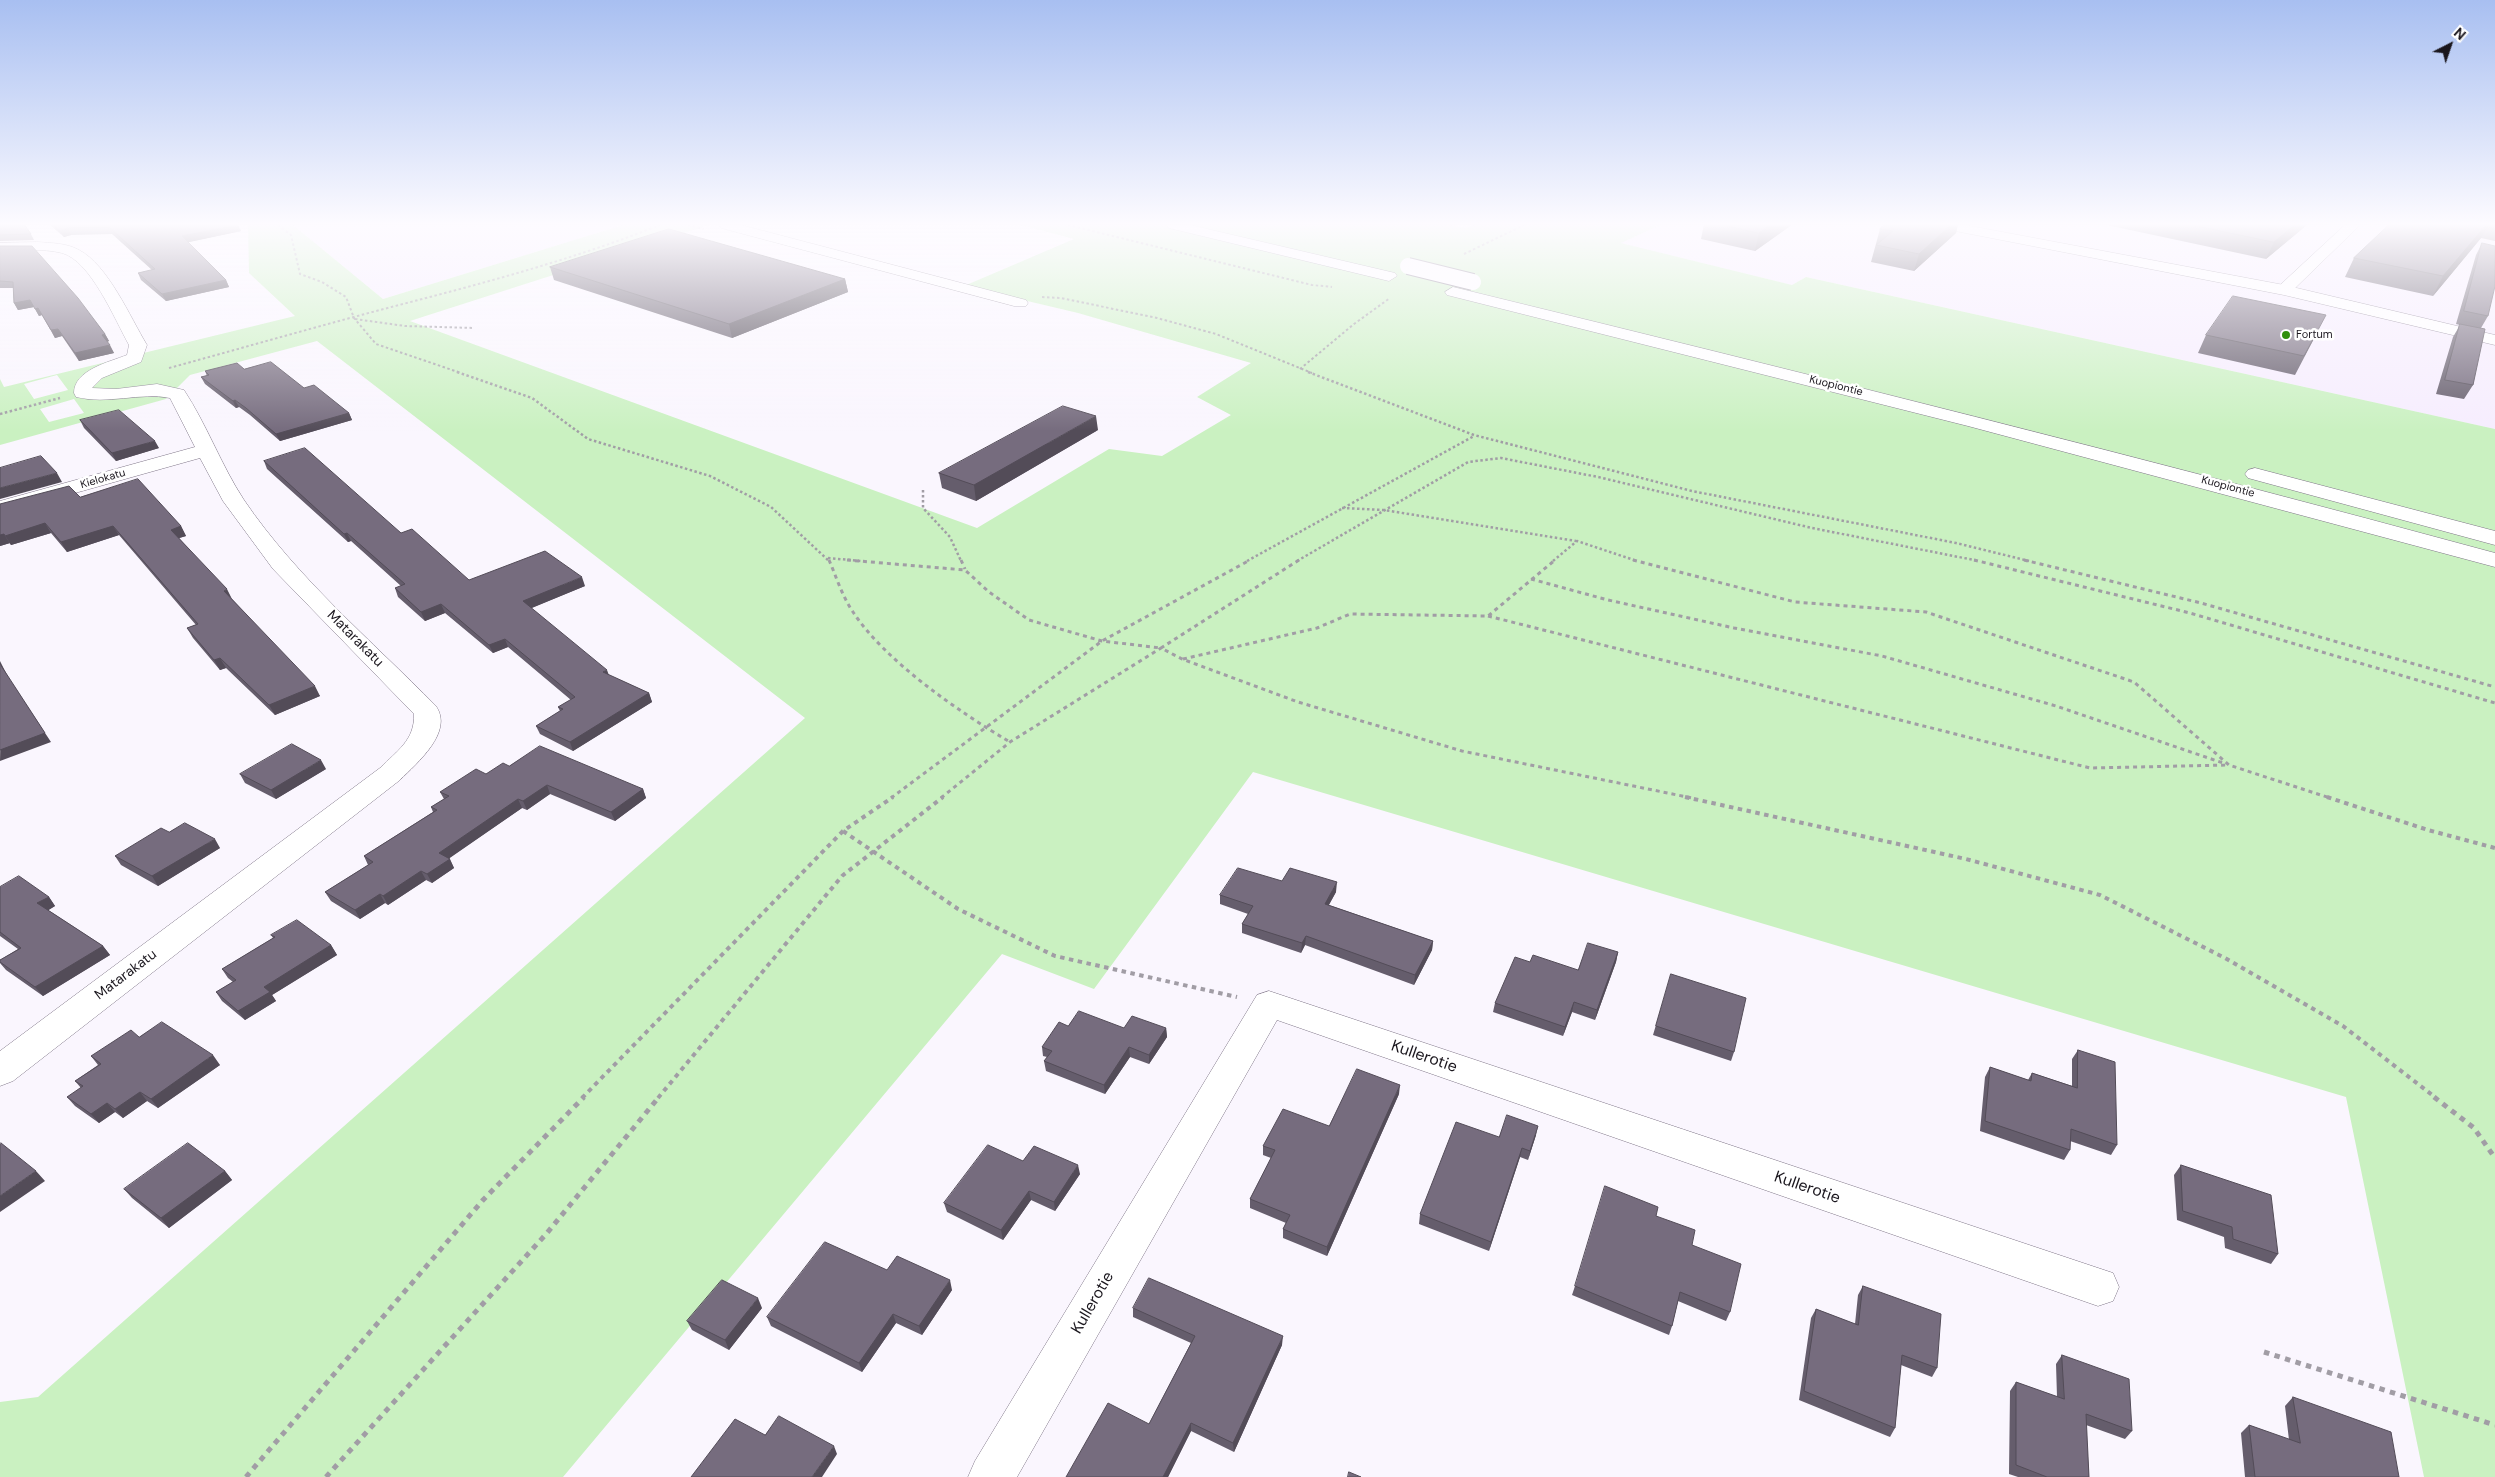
<!DOCTYPE html>
<html>
<head>
<meta charset="utf-8">
<style>
	body { margin:0 }
	#map { position:relative; width:2495px; height:1477px; overflow:hidden; background:#faf6fe; font-family:"DM Sans",sans-serif }
	canvas { display:block }
	.north { position:absolute; left:2425px; top:20px; width:50px; height:50px; -webkit-text-stroke:4px #fff; paint-order:stroke; rotate:41deg; font-size:14px; font-weight:700; line-height:20px; text-align:center; color:#1a161d }
	.north::after { content:''; display:block; margin:auto; width:18px; height:22px; background:#1a161d; clip-path:polygon(50% 0,100% 100%,50% 72%,0 100%) }
</style>
</head>
<body>
<div id="map">
<canvas width="2495" height="1477"></canvas>
<div class="north">N</div>
</div>
<script>
const g = document.querySelector('canvas').getContext('2d');
g.lineJoin = 'round';
function fill(path, color) { g.fillStyle = color; g.fill(path, 'evenodd'); }
function strokePath(path, color, width, dash) { g.strokeStyle = color; g.lineWidth = width; g.lineCap = dash ? 'butt' : 'round'; g.setLineDash(dash || []); g.stroke(path); }
function write(font, color, halo, rows, align = 'center') {
  g.font = font + ' "DM Sans",sans-serif'; g.lineWidth = 5; g.setLineDash([]); g.textBaseline = 'middle'; g.strokeStyle = halo; g.fillStyle = color; for (const [text, x, y, turn = 0] of rows) {
    g.save(); g.translate(x, y); g.rotate((+turn || 0) * Math.PI / 180); g.textAlign = isNaN(turn) ? turn : align; if (halo) g.strokeText(text, 0, 0); g.fillText(text, 0, 0); g.restore();
  }
}
fill(new Path2D(`
	M293,225H623L383,299Z
	M1660,225H2495V429L1806,277L1792,285L1620,243Z`), '#f6edfe');
fill(new Path2D(`
	M248,225H293L383,299L623,225H709L410,321L977,528L1109,449L1162,456L1231,415L1197,397L1251,363L1078,313L964,286L1074,239L1021,225H1450L1466,228L1474,225H1660L1621,243L1792,285L1806,277L2495,429V1477H2424L2346,1097L1253,772L1094,989L1002,954L563,1477H0V1402L38,1397L805,718L317,341L190,375L166,399L0,445V379L4,387L295,316L249,273ZM57,375L68,390L34,399L24,384ZM74,399L84,413L49,422L40,409Z`), '#caf1c1');
const minor = new Path2D(`
	M719,225H741L1026,300L1028,303L1026,306H1014L721,228Z
	M2345,225H2360L2290,293H2278L2276,290L2278,287Z
	M37,242C51,243 67,243 79,250C108,265 130,317 147,345L141,362L102,378L92,388L116,389L157,384L184,390C207,425 221,465 244,500C297,578 371,640 436,706C454,732 417,763 400,780L13,1081L0,1086V1051L380,768C397,751 415,740 414,714L273,569L223,501L200,458L0,514V501L195,447L170,398C140,392 108,405 76,397L74,393C74,370 109,362 127,355L129,345C115,320 91,261 62,253C42,248 20,251 0,251V243Z
	M1269,991L2098,1268L2113,1273L2119,1287L2113,1301L2098,1306L1277,1020L1017,1477H968L975,1461L1257,995Z`);
const tertiary = new Path2D(`
	M1938,225H1965L2284,285L2495,335V345L2284,295L1945,229Z`);
const motorway = new Path2D(`
	M1167,225H1190L1395,273L1397,276L1389,281L1169,228Z
	M1453,287C1801,372 2149,459 2495,553V567L1968,426L1447,295L1445,292Z
	M2255,468L2495,531V545L2248,478L2245,474L2248,470Z`);
strokePath(minor, '#807789', 1);
strokePath(tertiary, '#807789', 1);
strokePath(motorway, '#807789', 1);
strokePath(new Path2D(`
	M278,225L291,235L300,274L322,282L346,297L354,318L376,344L461,373
	M688,225L704,229
	M1068,225L1312,285L1332,287
	M1464,254L1524,225
	M1042,297L1061,298L1157,318L1216,334L1312,373
	M355,319L405,326L474,328
	M169,368C246,347 322,325 399,305C488,282 574,259 660,225
	M1300,369L1354,324L1390,298`), '#a19da5', 2, [2.5, 2.5]);
strokePath(new Path2D(`
	M457,372L532,398L588,439L710,476L771,507L829,561
	M1308,372L1474,435L1692,491L1956,543L2029,561
	M0,414L60,398
	M923,490V508L950,537L961,561
	M1342,508L1384,510L1576,541
	M828,558L861,561
	M1247,561L1474,436
	M1297,561L1468,462L1501,458L1598,477L1812,528L1979,561
	M1553,561L1577,541L1637,561`), '#a19da5', 2.5, [2.5, 2.5]);
strokePath(new Path2D(`
	M829,560C836,576 842,596 853,612C885,661 959,712 1010,742
	M847,560L965,570L989,592L1029,620L1102,641L1161,648
	M961,560L965,569
	M1299,560L1161,648L1182,659L1298,702L1462,751L1692,798
	M1633,560L1795,602L1926,612L2134,682L2229,765L2330,798
	M1974,560L2190,613L2495,703
	M2024,560L2201,603L2495,687
	M1531,579L1608,600L1734,628L1882,656L2056,706L2226,764
	M1488,616L2090,768L2228,765
	M1183,659L1317,628L1350,614L1488,616L1555,560
	M891,798L1102,641L1250,560
	M941,798L1010,742L1161,648`), '#a19da5', 3, [4, 4]);
strokePath(new Path2D(`
	M1685,797L1966,859L2100,895L2225,958L2343,1026L2436,1098
	M2327,797L2428,830L2495,848
	M843,831L958,909L1055,956L1237,997
	M582,1098L843,831L893,797
	M658,1098L842,876L943,797`), '#a19da5', 4, [4.5, 4.5]);
strokePath(new Path2D(`
	M2434,1097L2474,1128L2495,1158
	M2264,1352L2495,1425
	M246,1477L483,1200L584,1097
	M326,1477L547,1233L659,1097`), '#a19da5', 5, [5.5, 5.5]);
fill(minor, '#fff');
fill(tertiary, '#fff');
fill(motorway, '#fff');
const motorwayBridge = new Path2D(`
	M1408,266L1473,282`);
strokePath(motorwayBridge, '#807789', 18, []);
strokePath(motorwayBridge, '#fff', 16);
fill(new Path2D(`
	M0,224L31,234L34,240L0,241Z
	M49,224H237L241,231L188,242L226,280L229,287L166,301L141,280L138,273L152,270L112,234L71,235L64,237Z
	M1704,224H1793L1755,251L1701,239Z
	M1885,224H1958L1956,233L1914,271L1871,262L1880,229Z
	M2102,224H2308L2266,259Z
	M2390,224H2495V241L2481,238L2433,296L2345,277L2354,258Z
	M2482,243L2488,316L2481,328L2473,385L2464,399L2436,394L2453,337L2460,325L2456,324L2476,255Z
	M0,246L105,334L109,341L107,342L114,353L79,361L62,336L55,338L42,315L39,316L34,307L18,310L14,303L13,288H0Z
	M550,267L845,279L848,292L732,338L554,280Z
	M2317,333L2295,375L2198,353L2206,335Z
	M244,369L304,388L349,413L352,420L280,441L250,415L239,407L236,408L205,384L201,377L207,376L205,371Z
	M80,420L159,448L116,461L84,428Z
	M1098,430L976,501L942,488L939,473Z
	M264,461L401,533L469,580L585,586L531,608L609,675L649,693L652,702L573,751L540,734L536,726L560,711L558,707L571,700L508,647L493,653L445,613L425,621L398,597L395,588L401,586L351,541L348,542L267,469Z
	M80,497L181,526L186,536L179,538L232,599L320,696L275,715L226,668L220,670L193,638L187,628L196,625L119,535L67,552L51,533L11,545L10,543L0,546V504Z
	M509,766L643,789L646,798L615,821L550,794L527,810L522,808L449,858L454,868L432,883L426,880L388,905L385,903L360,919L331,901L325,892L368,865L364,856L433,812L431,807L444,799L440,792L486,774Z
	M326,769L276,799L245,783L240,774Z
	M169,832L220,848L158,886L121,865L115,856Z
	M1282,881L1336,892L1329,905L1433,941L1432,950L1414,985L1305,945L1301,953L1242,933V924L1248,914L1220,904V895Z
	M0,887L49,897L55,906L48,910L103,946L110,955L43,996L6,970L0,963V960L18,949L0,936Z
	M271,935L331,945L337,955L272,995L276,1001L245,1020L222,1001L216,992L233,982L228,978L222,969L273,938Z
	M1618,952L1616,962L1595,1020L1572,1012L1563,1036L1493,1012L1495,1003L1530,962L1578,970Z
	M1671,974L1734,1052L1731,1061L1653,1035Z
	M1124,1028H1166L1167,1037L1149,1064L1130,1057L1105,1094L1046,1071L1044,1061L1047,1057L1043,1056L1042,1047Z
	M139,1037L220,1065L158,1108L147,1101L123,1118L115,1112L99,1123L75,1106L67,1097L81,1088L75,1081L98,1065L91,1056Z
	M2078,1050L2117,1145L2111,1155L2070,1141V1150L2064,1160L1980,1131L1985,1077L1990,1067L2028,1080L2032,1073L2072,1086V1059Z
	M1399,1094L1327,1256L1283,1238V1229L1286,1223L1250,1208V1199L1271,1158L1263,1155V1146L1329,1126Z
	M1536,1135L1528,1160L1520,1157L1489,1251L1419,1224L1420,1214L1499,1137Z
	M1023,1161L1080,1174L1055,1211L1031,1200L1003,1240L947,1212L944,1203Z
	M2181,1165L2278,1254L2271,1264L2225,1248L2224,1237L2177,1220L2174,1175Z
	M225,1171L232,1180L169,1228L132,1198L124,1189Z
	M1656,1216L1692,1245L1730,1312L1726,1321L1678,1301L1672,1326L1669,1335L1572,1295L1575,1286Z
	M887,1270L952,1290L922,1335L896,1323L862,1372L771,1326L767,1317Z
	M1863,1286L1937,1368L1932,1377L1901,1365L1895,1428L1890,1437L1799,1400L1811,1318L1816,1309L1855,1324L1858,1295Z
	M762,1308L729,1350L692,1330L687,1321Z
	M1133,1308L1282,1345L1234,1452L1191,1431L1168,1477H1066L1149,1424L1191,1343L1133,1317Z
	M2062,1355L2132,1431L2125,1439L2086,1425L2089,1477H2018L2009,1474L2010,1391L2016,1382L2057,1397L2056,1364Z
	M2293,1397L2399,1477H2245L2241,1433L2249,1425L2289,1440L2285,1406Z`), '#655d6c');
fill(new Path2D(`
	M1771,224H1793L1755,251L1759,233Z
	M1952,224H1958L1956,233L1914,271L1919,254Z
	M2296,224H2308L2266,259L2274,242Z
	M2487,224H2489L2481,238L2433,296L2443,276Z
	M238,225L241,231L185,243L182,236Z
	M68,228L71,235L64,237L60,231Z
	M845,279L848,292L732,338L729,324Z
	M226,280L229,287L166,301L162,294Z
	M30,300L34,307L18,310L14,303Z
	M38,308L42,315L39,316L35,309Z
	M58,329L62,336L55,338L51,330Z
	M105,334L109,341L106,342L102,335Z
	M110,345L114,353L79,361L75,353Z
	M235,400L239,407L236,408L233,401Z
	M349,413L352,420L280,441L276,434Z
	M1096,416L1098,430L976,501L974,485Z
	M155,441L159,448L116,461L112,453Z
	M57,473L62,482L0,499V488Z
	M45,523L51,533L11,545L5,536Z
	M113,526L119,535L67,552L61,542Z
	M181,526L186,536L176,539L171,530Z
	M347,533L351,541L348,542L344,534Z
	M4,534L10,543L0,546V535Z
	M582,577L585,586L527,610L523,601Z
	M227,589L232,599L224,591Z
	M441,604L445,613L425,621L421,612Z
	M505,639L508,647L493,653L489,645Z
	M220,658L226,668L220,670L214,660Z
	M0,661L8,677L51,742L0,761L2,668L0,664Z
	M607,670L610,678L603,672Z
	M315,686L320,696L275,715L269,705Z
	M649,693L652,702L573,751L570,742Z
	M321,760L326,769L276,799L271,790Z
	M547,785L550,794L527,810L523,801Z
	M643,789L646,798L615,821L611,812Z
	M518,799L522,808L444,862L439,853Z
	M215,839L220,848L158,886L152,876Z
	M450,859L454,868L432,883L427,874Z
	M421,871L426,880L388,905L383,896Z
	M1337,882L1336,892L1324,913L1325,904Z
	M380,894L385,903L360,919L355,910Z
	M49,897L55,906L44,913L37,903Z
	M1306,936L1305,945L1301,953L1302,943Z
	M1433,941L1432,950L1414,985L1415,975Z
	M331,945L337,955L272,995L276,1001L245,1020L238,1011L264,987Z
	M103,946L110,955L43,996L35,987Z
	M1618,952L1616,962L1595,1020L1597,1010Z
	M1574,1002L1572,1012L1563,1036L1565,1027Z
	M1166,1028L1167,1037L1149,1064V1055Z
	M1129,1047L1130,1057L1105,1094L1104,1085Z
	M213,1055L220,1065L158,1108L151,1099Z
	M1400,1085L1399,1094L1327,1256V1247Z
	M140,1092L147,1101L123,1118L115,1109Z
	M107,1103L115,1112L99,1123L91,1114Z
	M1538,1126L1536,1135L1528,1160L1530,1151Z
	M1522,1148L1520,1157L1489,1251L1491,1242Z
	M1078,1165L1080,1174L1055,1211L1054,1202Z
	M36,1171L45,1181L0,1212V1196Z
	M225,1171L232,1180L169,1228L161,1218Z
	M1029,1191L1031,1200L1003,1240L1001,1230Z
	M950,1280L952,1290L922,1335L919,1326Z
	M758,1298L762,1308L729,1350L725,1340Z
	M893,1314L896,1323L862,1372L859,1363Z
	M1283,1336L1282,1345L1234,1452L1233,1443Z
	M1191,1423V1431L1168,1477H1163Z
	M834,1446L837,1454L822,1477H812Z`), '#534c58');
const building = new Path2D(`
	M0,224H24L31,234L0,235Z
	M53,224H237L238,225L182,236L226,280L162,294L138,273L155,269L109,227L68,228L60,231Z
	M1719,224H1771L1759,233Z
	M1885,224H1952L1919,254L1876,245L1893,231L1880,229Z
	M2187,224H2296L2274,242Z
	M2390,224H2487L2443,276L2354,258Z
	M669,229L845,279L729,324L550,267Z
	M2482,243L2495,246V286L2488,316L2464,311Z
	M0,246H32L78,298L105,334L102,335L110,345L75,353L58,329L51,330L38,308L35,309L30,300L14,303L13,282L0,281Z
	M2233,296L2326,315L2304,356L2206,335Z
	M2460,324L2485,329L2473,385L2445,380Z
	M271,362L304,388L314,385L349,413L276,434L246,408L235,400L233,401L201,377L209,375L205,371L237,363L244,369Z
	M1063,406L1096,416L974,485L939,473Z
	M119,410L155,441L112,453L80,420Z
	M305,448L401,533L412,529L469,580L545,551L582,577L523,601L607,670L603,672L649,693L570,742L536,726L563,709L558,707L575,697L505,639L489,645L441,604L421,612L395,588L405,584L347,533L344,534L264,461Z
	M41,456L57,473L0,488V468Z
	M138,479L181,526L171,530L227,589L224,591L315,686L269,705L220,658L214,660L187,628L198,624L113,526L61,542L45,523L5,536L4,534L0,535V504L69,486L80,497Z
	M0,664L45,733L0,750Z
	M292,744L321,760L271,790L240,774Z
	M540,746L643,789L611,812L547,785L523,801L518,799L439,853L450,859L427,874L421,871L383,896L380,894L355,910L325,892L373,862L364,856L437,810L431,807L449,796L440,792L476,769L486,774L503,763L509,766Z
	M185,823L215,839L152,876L115,856L161,828L169,832Z
	M1238,868L1282,881L1290,868L1337,882L1325,904L1433,941L1415,975L1306,936L1302,943L1242,924L1253,906L1220,895Z
	M19,876L49,897L37,903L103,946L35,987L0,962V960L21,948L0,932V887Z
	M297,920L331,945L264,987L270,992L238,1011L216,992L236,980L222,969L275,937L271,935Z
	M1588,943L1618,952L1597,1010L1574,1002L1565,1027L1495,1003L1515,957L1530,962L1533,955L1578,970Z
	M1671,974L1746,998L1734,1052L1656,1026Z
	M1079,1011L1124,1028L1132,1016L1166,1028L1149,1055L1129,1047L1104,1085L1044,1061L1052,1051L1042,1047L1059,1022L1068,1026Z
	M162,1022L213,1055L151,1099L140,1092L115,1109L107,1103L91,1114L67,1097L83,1086L75,1081L101,1064L91,1056L131,1030L139,1037Z
	M2078,1050L2115,1062L2117,1145L2071,1129L2070,1150L1985,1121L1990,1067L2031,1081L2032,1073L2077,1088Z
	M1357,1069L1400,1085L1327,1247L1283,1229L1290,1215L1250,1199L1275,1150L1263,1146L1283,1109L1329,1126Z
	M1507,1115L1538,1126L1530,1151L1522,1148L1491,1242L1420,1214L1456,1122L1499,1137Z
	M1,1143L36,1171L0,1196V1144Z
	M188,1143L225,1171L161,1218L124,1189Z
	M988,1145L1023,1161L1034,1146L1078,1165L1054,1202L1029,1191L1001,1230L944,1203Z
	M2181,1165L2271,1195L2278,1254L2233,1239L2232,1227L2183,1211Z
	M1605,1186L1658,1207L1656,1216L1695,1230L1692,1245L1741,1264L1730,1312L1680,1292L1672,1326L1575,1286Z
	M825,1242L887,1270L897,1256L950,1280L919,1326L893,1314L859,1363L767,1317Z
	M1149,1278L1283,1336L1233,1443L1191,1423L1163,1477H1066L1108,1403L1149,1424L1195,1336L1133,1308Z
	M722,1280L758,1298L725,1340L687,1321Z
	M1863,1286L1941,1314L1937,1368L1902,1355L1895,1428L1804,1391L1816,1309L1858,1325Z
	M2062,1355L2129,1379L2132,1431L2086,1414L2089,1477H2047L2016,1465V1382L2064,1399Z
	M2293,1397L2391,1432L2399,1477H2255L2249,1425L2300,1443Z
	M779,1416L834,1446L812,1477H691L735,1419L765,1435Z
	M1349,1472L1361,1477H1348Z`);
fill(building, '#766c7e');
strokePath(building, '#534c58', 1);
const sky = g.createLinearGradient(0, 0, 0, 431);
sky.addColorStop(0, '#a8bff1');
sky.addColorStop(0.52, '#fdfbff');
sky.addColorStop(1, '#fdfbff00');
g.fillStyle = sky;
g.fillRect(0, 0, 2495, 431);
for (const [x, y, r, color] of [
	[2286,335,5,"#30900b"]
]) { const dot = new Path2D(); dot.arc(x, y, r, 0, 2 * Math.PI); g.fillStyle = color; g.fill(dot); strokePath(dot, '#fff', 2); }
write('11px', '#1a161d', '#fff', [
	["Fortum",2296,335]
], 'left');
write('11px', '#1a161d', '#fff', [
	["Kuopiontie",1836,386,14],
	["Kielokatu",103,479,-16],
	["Kuopiontie",2228,487,15]
]);
write('14px', '#1a161d', '#fff', [
	["Matarakatu",355,639,45],
	["Matarakatu",126,975,-37]
]);
write('16px', '#1a161d', '#fff', [
	["Kullerotie",1424,1057,19],
	["Kullerotie",1807,1188,19],
	["Kullerotie",1093,1303,-60]
]);
</script>
</body>
</html>
